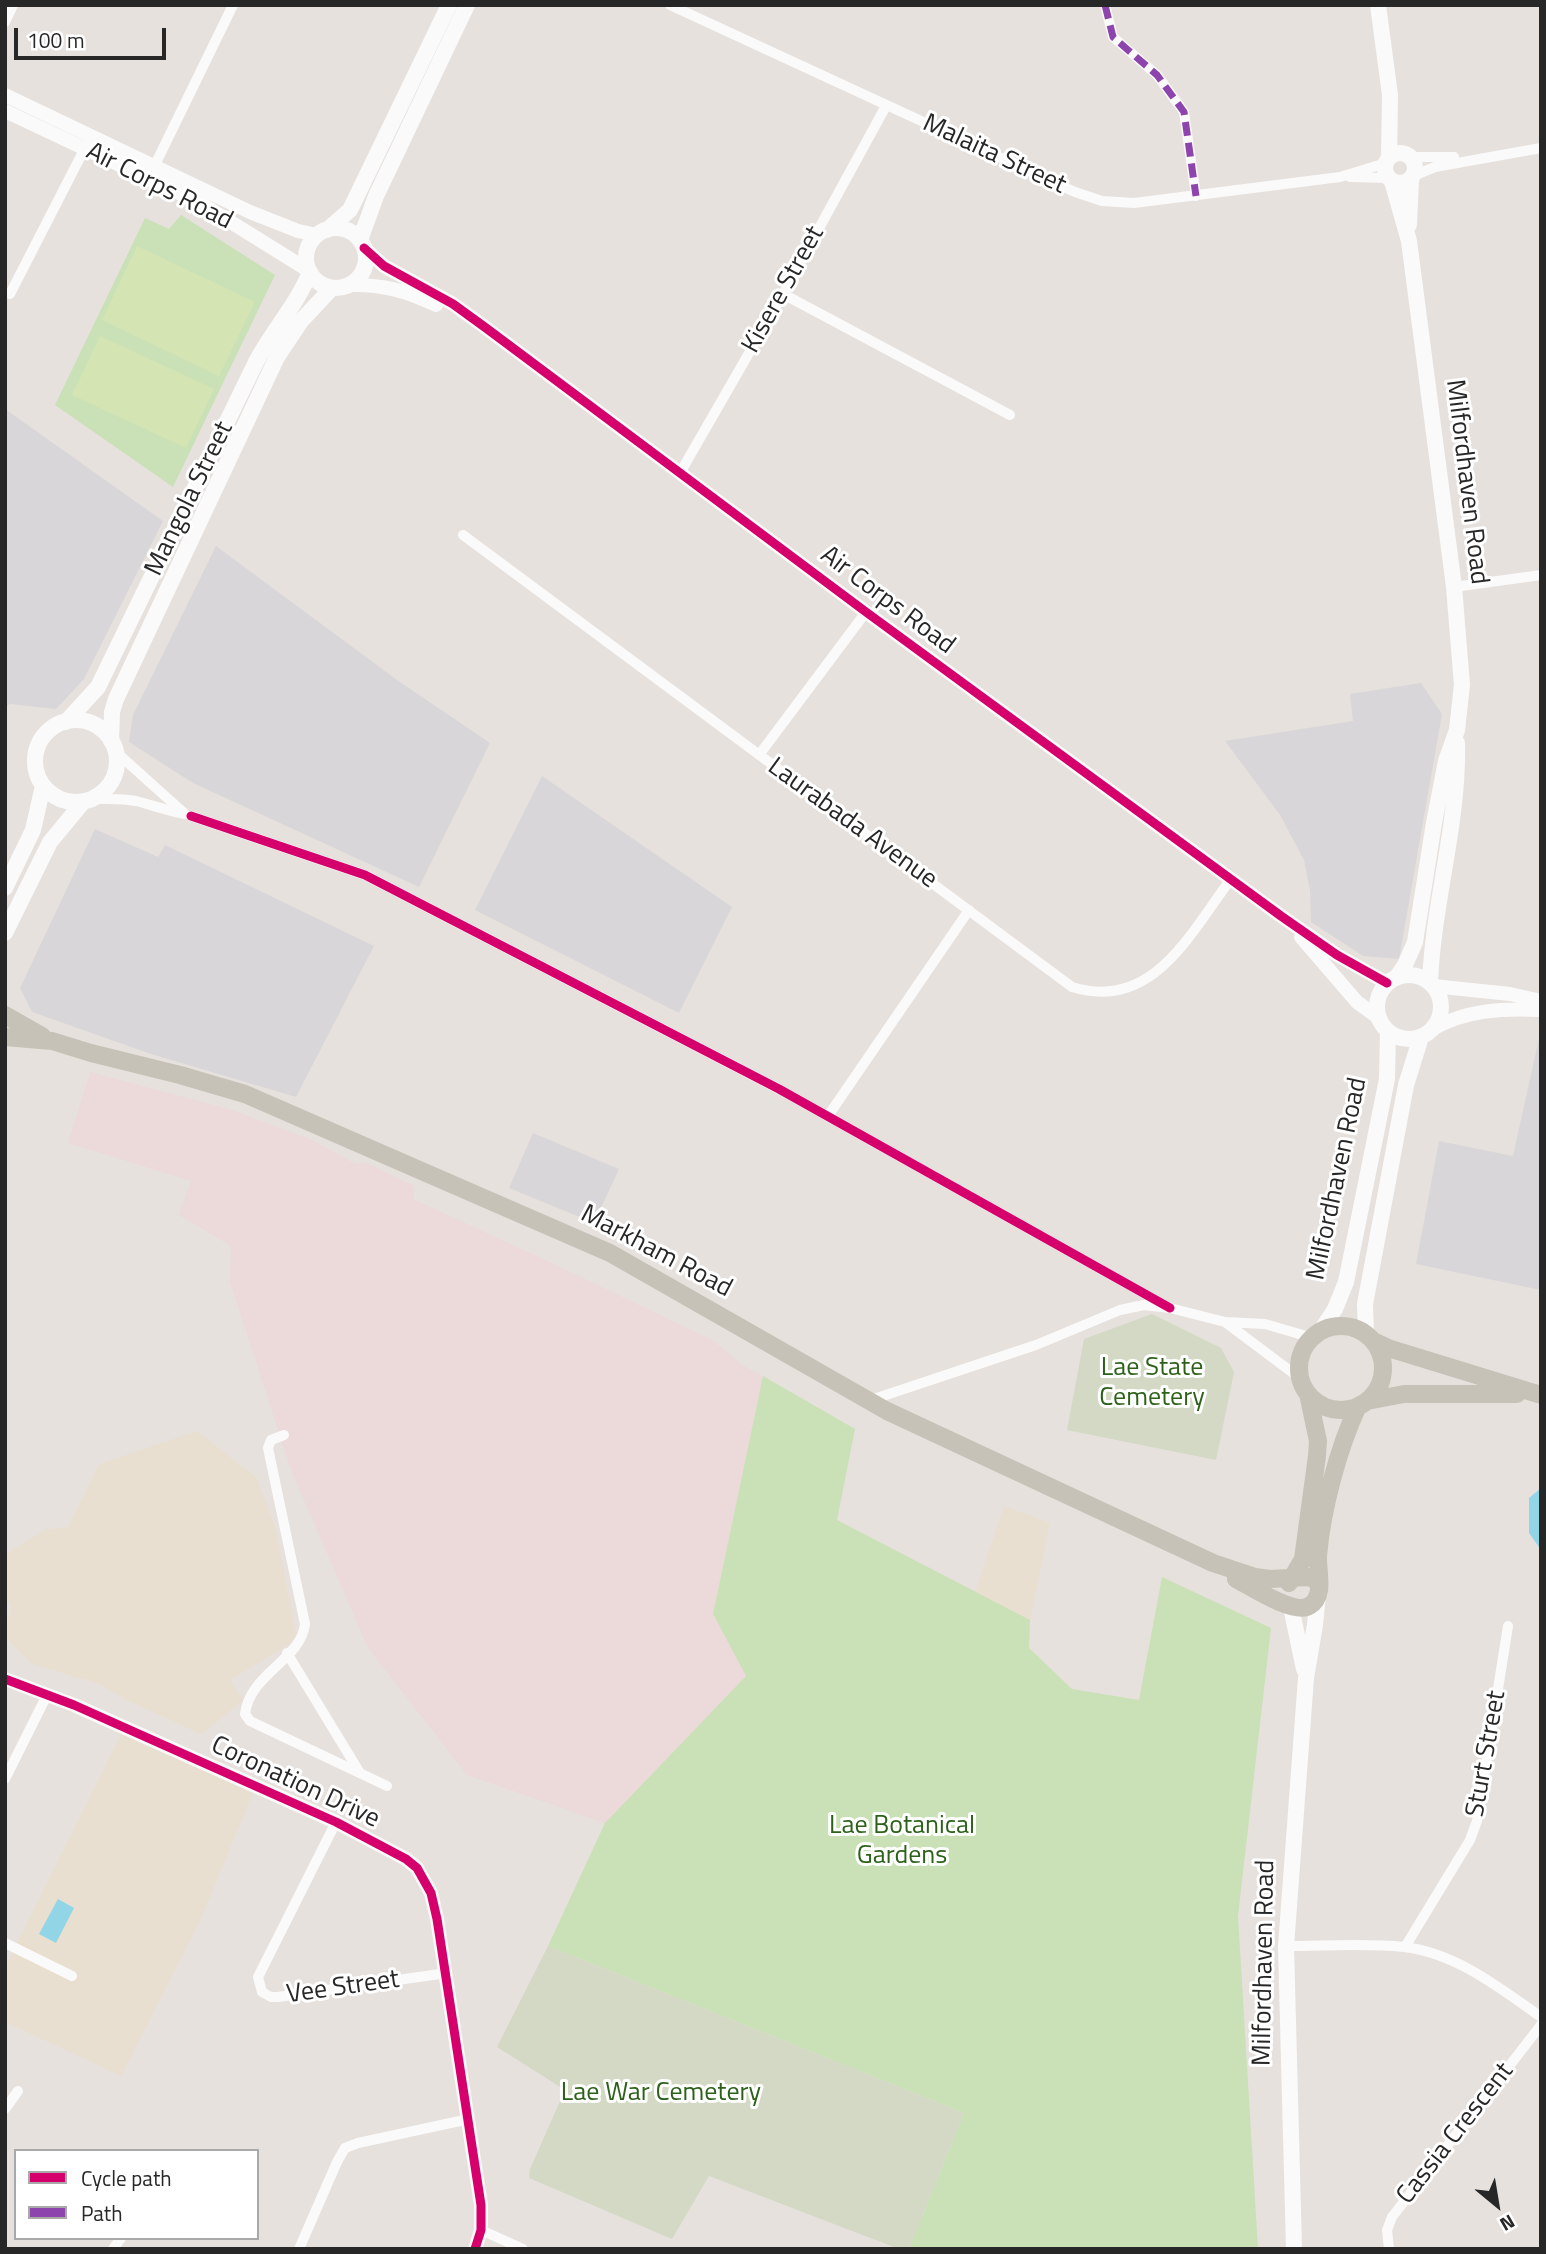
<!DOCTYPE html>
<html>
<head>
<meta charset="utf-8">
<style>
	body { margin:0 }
	#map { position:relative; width:1546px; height:2254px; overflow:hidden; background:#e6e1dd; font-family:"Titillium Web",sans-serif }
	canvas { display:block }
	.frame { position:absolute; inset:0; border:7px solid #272727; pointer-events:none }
	.legend { position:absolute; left:14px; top:2149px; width:245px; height:91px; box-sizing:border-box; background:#fff; border:2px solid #a9a9a9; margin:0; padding:9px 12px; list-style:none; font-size:21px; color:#272727 }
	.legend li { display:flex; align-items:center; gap:14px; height:35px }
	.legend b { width:35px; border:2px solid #a9a9a9 }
	.north { position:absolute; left:1462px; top:2170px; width:70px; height:70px; -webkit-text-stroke:5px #fff; paint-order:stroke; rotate:150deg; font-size:19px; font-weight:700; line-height:28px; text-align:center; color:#272727 }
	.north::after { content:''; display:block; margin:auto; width:24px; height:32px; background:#272727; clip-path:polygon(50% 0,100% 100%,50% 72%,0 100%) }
	.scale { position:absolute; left:14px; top:28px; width:152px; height:32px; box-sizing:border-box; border:4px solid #272727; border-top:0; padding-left:9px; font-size:21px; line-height:24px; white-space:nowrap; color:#272727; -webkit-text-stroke:5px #fff; paint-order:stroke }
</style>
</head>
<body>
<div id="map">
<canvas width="1546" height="2254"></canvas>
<div class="frame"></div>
<ul class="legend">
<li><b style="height:9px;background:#d6006c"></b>Cycle path</li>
<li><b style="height:9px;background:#8e44ad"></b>Path</li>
</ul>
<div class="north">N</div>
<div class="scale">100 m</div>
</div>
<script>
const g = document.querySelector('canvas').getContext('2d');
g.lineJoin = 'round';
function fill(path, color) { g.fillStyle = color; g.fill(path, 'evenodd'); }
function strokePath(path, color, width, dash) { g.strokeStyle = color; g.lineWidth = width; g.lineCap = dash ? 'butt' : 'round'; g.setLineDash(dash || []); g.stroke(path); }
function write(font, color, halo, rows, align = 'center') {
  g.font = font + ' "Titillium Web",sans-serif'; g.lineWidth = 6; g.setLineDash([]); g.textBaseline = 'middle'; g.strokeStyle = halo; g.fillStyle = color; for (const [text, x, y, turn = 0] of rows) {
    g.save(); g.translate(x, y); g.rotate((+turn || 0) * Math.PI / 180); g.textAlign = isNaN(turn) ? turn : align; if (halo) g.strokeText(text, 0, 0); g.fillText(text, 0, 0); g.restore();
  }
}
fill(new Path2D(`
	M5,409L163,521L84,679L56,709L10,704L5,707Z
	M216,546L397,680L490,743L419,887L193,783L129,742L133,715Z
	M1421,683L1442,714L1399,959L1363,956L1311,922L1310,890L1304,860L1280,815L1225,741L1353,721L1350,694Z
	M542,776L732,907L679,1013L475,910Z
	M95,829L158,857L165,845L374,946L296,1097L151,1054L32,1012L20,988Z
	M1541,1029V1290L1416,1264L1439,1141L1513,1156Z
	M533,1133L619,1169L594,1223L509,1188Z`), '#d9d6d9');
fill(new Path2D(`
	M197,1431L257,1478L276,1530L296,1636L288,1645L230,1680L243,1701L201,1734L128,1701L99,1684L32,1664L5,1637L11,1603H5V1554L47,1529L68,1527L99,1464Z
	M1004,1506L1050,1523L1030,1620L975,1592Z
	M121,1734L253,1793L200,1921L121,2076L5,2022V1967Z`), '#e9dfd1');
fill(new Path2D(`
	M90,1072L232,1110L312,1140L356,1164L366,1163L414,1186L413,1199L554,1264L714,1341L742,1365L763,1376L713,1614L746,1676L605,1823L467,1775L368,1648L291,1470L230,1282L231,1246L179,1215L191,1181L68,1143Z`), '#ecdada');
fill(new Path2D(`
	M181,215L275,275L173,487L55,405L145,218L169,229Z
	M763,1376L855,1429L837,1520L1030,1620L1029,1648L1072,1689L1139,1700L1162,1577L1271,1628L1238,1916L1258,2249H909L964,2113L548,1946L605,1823L746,1676L713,1614Z`), '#cae0b6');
fill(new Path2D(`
	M1152,1314L1221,1348L1234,1372L1216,1460L1067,1430L1084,1339Z
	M548,1946L964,2113L909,2249H899L709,2176L672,2239L529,2178L530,2169L565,2090L497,2047Z`), '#d3d9c4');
fill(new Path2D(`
	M137,246L255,302L219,376L102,320Z
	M100,336L214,389L186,448L72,395Z`), '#d5e4b3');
fill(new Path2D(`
	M1541,1488V1550L1529,1533V1498Z
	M58,1899L74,1908L56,1943L39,1934Z`), '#91d5e7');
strokePath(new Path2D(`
	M670,5L1075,192L1102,201L1134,203L1340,177L1386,163
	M1105,5L1113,37L1157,75L1184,112L1196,196
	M5,22L13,5
	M1411,157H1454
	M151,173L233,5
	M1413,176L1435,167L1541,148
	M1350,177L1389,178
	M10,294L87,144
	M783,294L1010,415
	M680,473L783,294L886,106
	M463,535L1072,987C1153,1012 1190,933 1231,879
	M1454,587L1541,575
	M116,752L184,813
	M759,755L866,612
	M92,799C107,799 122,798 136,801C152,805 168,811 185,814
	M191,816L365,875L779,1089L1170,1308
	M828,1116L969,910
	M1225,1322L1301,1379
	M868,1401L1036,1345L1120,1310L1144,1305L1170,1308L1225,1322L1265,1324L1313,1338
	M284,1435L271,1440L268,1448L305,1624C301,1660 250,1673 245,1714L250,1721L387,1786
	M287,1653L360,1773
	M5,1779L47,1695
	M336,1822L258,1977L262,1992L271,1997H278L447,1973
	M5,1943L72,1976
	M1286,1946C1325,1946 1366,1943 1404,1947C1456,1953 1500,1988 1541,2017
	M1405,1947L1470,1840L1477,1821L1508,1626
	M5,2109L18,2091
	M481,2230L523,2249
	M113,2249L121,2238
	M299,2249L337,2162L345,2148L358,2143L469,2119
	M1389,2249L1387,2230L1392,2217L1541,2025`), '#fbfafa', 10);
strokePath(new Path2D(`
	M5,95L250,212L298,231L317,235
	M5,111L200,203L308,270
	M364,248L384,266L453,304L486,328L866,612L1281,916L1337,955L1387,983
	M349,285C382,284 407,291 436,305
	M1301,937L1357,1002L1379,1018
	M1433,986L1510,994L1541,1001
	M1432,1029C1467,1010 1502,1008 1541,1010
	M5,1679L74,1705L336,1822L406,1859L417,1868L431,1893L437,1919L481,2205V2230L475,2249`), '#fbfafa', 14);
strokePath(new Path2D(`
	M1378,5L1390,95L1389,158
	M1385 168a15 15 0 1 1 30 0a15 15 0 1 1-30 0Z
	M1392,181L1409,241L1454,587L1462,685L1457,730L1446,761L1434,823L1415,942L1405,965L1396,978
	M1409,225L1411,179
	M306 258a30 30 0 1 1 60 0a30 30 0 1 1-60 0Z
	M327,230L350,210L449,5
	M360,240L376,196L467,5
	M35 761a41 41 0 1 1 82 0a41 41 0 1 1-82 0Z
	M66,722L98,687L256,362C272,331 297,305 310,272
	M111,741L112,712L116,699L277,357L301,321L332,288
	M5,888L33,830L43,786
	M5,933L50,842L84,801
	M1377 1007a32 32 0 1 1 64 0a32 32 0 1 1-64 0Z
	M1430,983C1433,902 1459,824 1457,743
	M1320,1332L1335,1309L1346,1282L1387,1079L1388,1032
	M1366,1335L1365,1304L1406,1085L1421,1037
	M1291,1607L1304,1669
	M1294,2249L1286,1946L1306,1678L1315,1625L1318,1594`), '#fbfafa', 16);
strokePath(new Path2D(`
	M5,1015L42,1036
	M5,1037L52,1041L91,1053L180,1075L245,1094L378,1152L610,1253L887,1411L1213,1563L1255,1577L1270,1579L1308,1577L1314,1579L1319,1585
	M1299 1368a42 42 0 1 1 84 0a42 42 0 1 1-84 0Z
	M1373,1341L1388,1348L1541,1395
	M1367,1401L1404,1394H1517
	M1236,1579C1251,1587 1294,1615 1309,1606C1326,1597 1317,1570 1318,1556C1322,1509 1338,1449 1358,1406
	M1289,1583L1303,1559L1317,1456L1318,1441L1308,1394`), '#c7c2b7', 18);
strokePath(new Path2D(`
	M1105,5L1113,37L1157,75L1184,112L1196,196`), '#8e44ad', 7, [14, 7]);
strokePath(new Path2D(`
	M364,248L384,266L453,304L486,328L866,612L1281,916L1337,955L1387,983
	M191,816L365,875L779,1089L1170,1308
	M5,1679L74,1705L336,1822L406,1859L417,1868L431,1893L437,1919L481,2205V2230L475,2249`), '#d6006c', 9);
write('26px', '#272727', '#fff', [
	["Malaita Street",994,155,25],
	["Air Corps Road",159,187,27],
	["Kisere Street",784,290,-61],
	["Milfordhaven Road",1466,482,83],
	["Mangola Street",190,499,-64],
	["Air Corps Road",887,601,37],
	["Laurabada Avenue",852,824,36],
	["Milfordhaven Road",1338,1179,-78],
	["Markham Road",656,1252,28],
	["Sturt Street",1487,1754,-80],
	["Coronation Drive",295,1783,25],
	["Milfordhaven Road",1265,1963,-89],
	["Vee Street",343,1988,-8],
	["Cassia Crescent",1456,2134,-52]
]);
write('26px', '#2d611a', '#fff', [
	["Lae State",1152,1369],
	["Cemetery",1152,1399],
	["Lae Botanical",902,1827],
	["Gardens",902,1857],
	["Lae War Cemetery",661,2094]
]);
</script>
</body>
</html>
